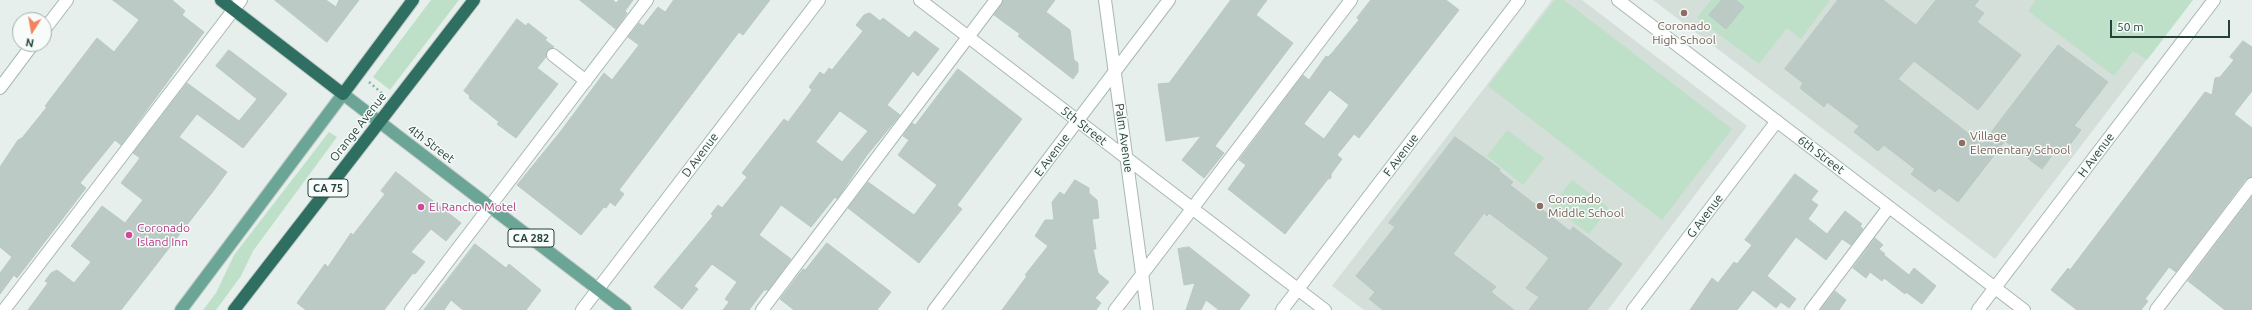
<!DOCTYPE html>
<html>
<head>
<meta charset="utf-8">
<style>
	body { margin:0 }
	#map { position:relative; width:2252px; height:310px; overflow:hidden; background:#e6efeb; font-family:Ubuntu,sans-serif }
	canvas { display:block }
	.north { position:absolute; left:12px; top:12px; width:40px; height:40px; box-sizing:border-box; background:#f7fbf9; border:1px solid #a3b1ad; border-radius:50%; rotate:191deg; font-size:11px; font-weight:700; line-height:16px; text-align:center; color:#24423a }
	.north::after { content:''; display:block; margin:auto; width:14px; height:18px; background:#f4845f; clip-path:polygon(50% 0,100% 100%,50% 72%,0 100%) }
	.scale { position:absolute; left:2110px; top:20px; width:120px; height:18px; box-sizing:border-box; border:2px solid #24423a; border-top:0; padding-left:5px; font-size:12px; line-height:14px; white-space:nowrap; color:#24423a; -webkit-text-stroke:3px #f7fbf9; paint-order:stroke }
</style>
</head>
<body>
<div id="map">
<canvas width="2252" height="310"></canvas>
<div class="north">N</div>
<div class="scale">50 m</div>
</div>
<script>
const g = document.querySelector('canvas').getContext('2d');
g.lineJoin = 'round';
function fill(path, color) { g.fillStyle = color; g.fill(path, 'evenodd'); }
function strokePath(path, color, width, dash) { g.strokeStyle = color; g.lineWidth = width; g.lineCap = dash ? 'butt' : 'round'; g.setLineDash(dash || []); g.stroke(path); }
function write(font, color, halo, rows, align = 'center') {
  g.font = font + ' Ubuntu,sans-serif'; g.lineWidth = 3; g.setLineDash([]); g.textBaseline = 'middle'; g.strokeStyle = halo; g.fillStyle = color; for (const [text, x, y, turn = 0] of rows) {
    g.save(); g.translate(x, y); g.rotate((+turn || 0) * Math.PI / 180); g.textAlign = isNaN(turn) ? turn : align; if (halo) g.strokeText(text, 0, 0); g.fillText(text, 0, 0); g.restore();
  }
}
fill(new Path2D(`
	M1552,0H1582L1747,126L1608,310H1364L1332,286Z
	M1653,0H2192L1995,259Z`), '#d4dfda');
fill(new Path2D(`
	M431,0H459L390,90L373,77Z
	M1555,0H1564L1732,129L1662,220L1488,86Z
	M1711,0H1830L1801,39L1787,28L1759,64L1697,18Z
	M2036,0H2193L2147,60L2133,51L2114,76L2028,11Z
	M1507,130L1544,158L1523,185L1487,156Z
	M329,132L337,137L253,251L241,276L216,310H203L216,293L234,255Z
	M1572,180L1609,208L1589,234L1552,206Z`), '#bfe0c8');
const building = new Path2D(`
	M113,0H172L185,11L182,15L204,32L121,145L115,140L80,183L86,188L17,278L14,275L0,294V273L12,257L0,247V167L18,140L22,138L47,107L45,106L97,38L114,52L139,20Z
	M275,0H326L336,7L339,0H359L327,42Z
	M580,0H613L616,3L619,0H633L625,11L627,13L616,29Z
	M674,0H770L743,35L739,32L635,169L619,190L624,194L615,206L610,202L606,208L604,207L581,235L517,185L561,131L604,73L612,80L639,45L628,37L639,23L643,26L658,7L665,12Z
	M1003,0H1055L1046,12L1070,30L1074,60L1078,63V72L1073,79L1018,36L1020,34L994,15Z
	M1231,0H1267L1256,15L1293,43L1215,146L1224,153L1204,178L1182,160L1201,136L1166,141L1158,84L1169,83Z
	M1371,0H1446L1459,10L1359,138L1354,134L1337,155L1342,159L1331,174V178L1328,179L1285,234L1228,189L1246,165L1239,160L1303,75L1309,80L1326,56L1328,57L1332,53L1359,20L1357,18ZM1330,90L1349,105L1324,139L1304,124Z
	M1722,0H1736L1744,7L1726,29L1709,15Z
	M1838,0H1883L1916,25L1936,0H1979L1974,6L1984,13L1977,22L2021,55L1978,110L1914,61L1898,79L1982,144L2058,45L2108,82L2074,126L2081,130L2062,155L2056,150L2042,169L2005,141L1958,202L1939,188L1935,192L1911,174L1915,169L1884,145L1878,151L1854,132L1859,126L1827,102L1824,107L1800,88L1803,83L1785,69Z
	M870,13L880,21L883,18L909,38L915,31L939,49L918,76L913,71L887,105L900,115L867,155L837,199L835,197L811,227L781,205L759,235L791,259L768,290H764L749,310H723L729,302L725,299L737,282L712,264L694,286L698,289L682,309L654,287L713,216L711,214L718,205L722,208L739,187L747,177L742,173L784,119L788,122L812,90L809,87L820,72L824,75L829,68L832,70L863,31L856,25L864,15ZM840,111L868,131L842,162L816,142Z
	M517,19L526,26L528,23L547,38L545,40L554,47L547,51L546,57L537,68L558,84L516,138L497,124L499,122L469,98L470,96L464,91Z
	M2243,41L2252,47V91L2234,114L2252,128V177L2246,179L2176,272L2169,267L2145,299L2148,301L2141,310H2077L2051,290L2068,268L2070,270L2205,92L2212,95L2215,78L2220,77L2234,60L2230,57Z
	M229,50L287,94L243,148L197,114L179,137L227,172L214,190L121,310H28L48,283L45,281L51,273L57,270L74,283L91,262L71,246L102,206L125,223L143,200L121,183L140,158L133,153L187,83L239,121L257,99L216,66Z
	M958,69L1022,119L957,205L962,209L919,263L848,208L868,182L914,215L937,185L898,155L909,140L903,136L912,123L915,125Z
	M1455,137L1500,169L1499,171L1513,182L1510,185L1570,231L1573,227L1622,264L1587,310H1529L1539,297L1526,288L1549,258L1489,213L1487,216L1484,213L1453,254L1496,287L1491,292L1514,310H1383L1369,299L1375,292L1356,276L1395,227L1389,223Z
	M396,172L461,223L446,241L431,229L411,252L425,262L415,274L413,273L384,310H306L297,303L325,264L328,267L351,233L353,235L385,194L381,191Z
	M1795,174L1818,191L1811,200L1818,205L1808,219L1827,234L1845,211L1862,224L1860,226L1863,229L1851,245L1842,239L1826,260L1796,237L1767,276L1796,299L1789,308L1781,302L1776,308L1753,290L1737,310H1690L1712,278L1718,283L1734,262L1737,264L1752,245L1745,240Z
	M1075,180L1089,188V193L1097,200L1099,218L1092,219L1096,249H1093L1098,273L1109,282L1095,298L1101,303L1096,310H1002L1027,276L1025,275L1048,246L1035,236L1045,220H1054L1052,202L1060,192L1064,195Z
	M2252,196V310H2225L2188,281Z
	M1875,238L1883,245L1879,249L1885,254L1884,255L1909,275L1914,268L1936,286L1922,304L1906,292L1905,294L1884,278L1882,281L1870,272L1866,278L1853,268Z
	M827,243L891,292L877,310H794L780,299L803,269L805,270Z
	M475,244L506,268L509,264L541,290L526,310H463L451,300L444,310H424Z
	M1189,247L1250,295L1239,310H1219L1206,300L1201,310H1186L1195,283L1184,285L1178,249Z
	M1835,291L1846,300L1839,310H1820Z`);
fill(building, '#bbcac4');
strokePath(building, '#b8c9c2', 1);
const minor = new Path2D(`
	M920,0L1325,310
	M1105,0L1147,310
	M1618,0L2024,310
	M44,30L67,0
	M553,55L586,81
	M0,88L33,44
	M4,310L241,0
	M411,310L647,0
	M582,310L819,0
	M762,310L996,0
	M934,310L1169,0
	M1115,310L1351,0
	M1282,310L1519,0
	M1633,310L1777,121
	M1811,310L1889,207
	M1978,310L2214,0
	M2156,310L2252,184`);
const major = new Path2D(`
	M181,310L343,94L625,310`);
const highway = new Path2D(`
	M221,0L343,94L413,0
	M234,310L474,0`);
strokePath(minor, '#a8b8b2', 14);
strokePath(major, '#c2cac8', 14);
strokePath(highway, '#c2cac8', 14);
strokePath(new Path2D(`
	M369,82L384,95`), '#86b3a5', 2.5, [2, 3]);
strokePath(minor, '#fff', 12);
strokePath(major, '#6aa596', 12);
strokePath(highway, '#2f6f62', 12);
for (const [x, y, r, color] of [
	[1684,13,4,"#8d6e63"],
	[1962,143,4,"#8d6e63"],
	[1540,206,4,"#8d6e63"],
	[421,207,4,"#d1479c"],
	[129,235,4,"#d1479c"]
]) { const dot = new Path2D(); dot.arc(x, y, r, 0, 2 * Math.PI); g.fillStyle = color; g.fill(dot); strokePath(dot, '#f7fbf9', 1.5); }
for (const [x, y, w] of [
	[328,188,40],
	[531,238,46]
]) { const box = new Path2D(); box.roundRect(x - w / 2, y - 9, w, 18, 3); g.fillStyle = '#f7fbf9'; g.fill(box); strokePath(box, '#24423a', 1); }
write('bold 11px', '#24423a', null, [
	["CA 75",328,188],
	["CA 282",531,238]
]);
write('12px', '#785e54', '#f7fbf9', [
	["Coronado",1684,26,"center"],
	["High School",1684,40,"center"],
	["Village",1970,136],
	["Elementary School",1970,150],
	["Coronado",1548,199],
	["Middle School",1548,213]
], 'left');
write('12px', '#24423a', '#f7fbf9', [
	["5th Street",1084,126,38],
	["Orange Avenue",358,127,-52],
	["Palm Avenue",1124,138,82],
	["4th Street",431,144,37],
	["D Avenue",700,155,-53],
	["E Avenue",1052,155,-53],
	["F Avenue",1401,155,-53],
	["6th Street",1821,155,37],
	["H Avenue",2096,155,-53],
	["G Avenue",1705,216,-53]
]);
write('12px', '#b23c85', '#f7fbf9', [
	["El Rancho Motel",429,207],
	["Coronado",137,228],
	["Island Inn",137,242]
], 'left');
</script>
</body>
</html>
